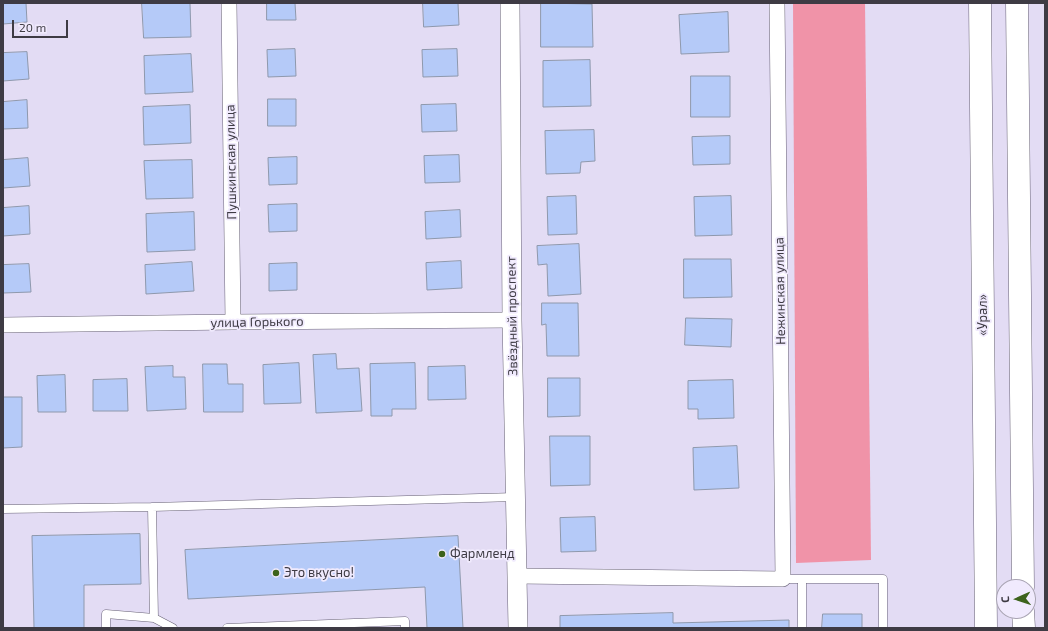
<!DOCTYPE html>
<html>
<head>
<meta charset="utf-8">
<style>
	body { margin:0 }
	#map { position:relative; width:1048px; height:631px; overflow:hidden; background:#e3dcf4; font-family:"Exo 2",sans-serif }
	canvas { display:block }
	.frame { position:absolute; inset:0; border:4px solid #3e3b44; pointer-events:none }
	.north { position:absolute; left:996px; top:579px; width:40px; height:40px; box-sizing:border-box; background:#f0eafd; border:1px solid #a9a4b3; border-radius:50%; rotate:267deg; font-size:11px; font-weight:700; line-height:16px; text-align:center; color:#3e3b44 }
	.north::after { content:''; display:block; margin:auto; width:14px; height:18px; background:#3d631c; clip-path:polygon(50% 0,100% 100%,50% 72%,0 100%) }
	.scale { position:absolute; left:12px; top:20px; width:56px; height:18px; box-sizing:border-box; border:2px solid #3e3b44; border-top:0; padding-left:5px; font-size:12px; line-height:14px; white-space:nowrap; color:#3e3b44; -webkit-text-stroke:3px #f0eafd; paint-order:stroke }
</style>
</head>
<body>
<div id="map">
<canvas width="1048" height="631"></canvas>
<div class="frame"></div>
<div class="north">С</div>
<div class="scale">20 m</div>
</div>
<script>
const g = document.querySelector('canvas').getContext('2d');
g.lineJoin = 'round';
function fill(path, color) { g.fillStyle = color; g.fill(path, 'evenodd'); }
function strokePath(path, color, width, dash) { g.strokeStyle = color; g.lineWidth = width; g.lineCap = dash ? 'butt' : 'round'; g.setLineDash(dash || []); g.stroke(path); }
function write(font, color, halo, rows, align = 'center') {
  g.font = font + ' "Exo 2",sans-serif'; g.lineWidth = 3.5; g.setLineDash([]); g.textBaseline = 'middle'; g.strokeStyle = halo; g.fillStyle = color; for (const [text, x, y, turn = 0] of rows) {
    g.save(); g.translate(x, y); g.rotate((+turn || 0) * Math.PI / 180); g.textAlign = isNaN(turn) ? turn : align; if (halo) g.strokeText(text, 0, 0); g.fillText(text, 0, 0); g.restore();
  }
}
fill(new Path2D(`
	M793,3H865L871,560L796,563Z`), '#f093a8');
const building = new Path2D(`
	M3,3H26L27,22L3,24Z
	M142,3H190L191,37L144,38Z
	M267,3H295L296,20H267Z
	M423,3H458L459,25L424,27Z
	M541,3L592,4L593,47H541Z
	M728,12L729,52L681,54L679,15Z
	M295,49L296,76L268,77L267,50Z
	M457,49L458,76L423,77L422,50Z
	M27,52L29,79L3,81V53Z
	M191,54L193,92L145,94L144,56Z
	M590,60L591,106L543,107V61Z
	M691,76H730V117H691Z
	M268,99H296V126H268Z
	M27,100L28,128L3,129V102Z
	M456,104L457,131L422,132L421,105Z
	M190,105L191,143L144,145L143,107Z
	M594,130L595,161L581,162L580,173L546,174L545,131Z
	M730,136V164L693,165L692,137Z
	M459,155L460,182L425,183L424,156Z
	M297,157V184L269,185L268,158Z
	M28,158L30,186L3,188V160Z
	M192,160L193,198L146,199L144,161Z
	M576,196L577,234L548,235L547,197Z
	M731,196L732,235L695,236L694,197Z
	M297,204V231L269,232L268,205Z
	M29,206L30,234L3,236V208Z
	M460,210L461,237L426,239L425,212Z
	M194,212L195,250L147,252L146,214Z
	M579,244L581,294L548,296L547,264L538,265L537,246Z
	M684,259H731L732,297L684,298Z
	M461,261L462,288L427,290L426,263Z
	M192,262L194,291L146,294L145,265Z
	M297,263V290L269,291V264Z
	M29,264L31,292L3,293V265Z
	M542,303H578L579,356H547L546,324L542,325Z
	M686,318L732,319L731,347L685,345Z
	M336,354L337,369L359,368L362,411L316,413L313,355Z
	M299,363L301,403L264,404L263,365Z
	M415,363L416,409H392V416H371L370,364Z
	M203,364H227L228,384H243V412H204Z
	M173,366V377H185L186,409L147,411L145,367Z
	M465,366L466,399L428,400V367Z
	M65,375L66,412H38L37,376Z
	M548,378H580V416L548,417Z
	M127,379L128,411H93V380Z
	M733,380L734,418L698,419V409H688V381Z
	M3,397H22V447L3,448Z
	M550,436H590V485L551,486Z
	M737,446L739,488L694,490L693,448Z
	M595,517L596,551L561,552L560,518Z
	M140,534L141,584L84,585V628H34L32,536Z
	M458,536L463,628H427L425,587L188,599L185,550Z
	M673,613V623L789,620V628H560V616Z
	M823,614H862V628H822Z`);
fill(building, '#b5caf8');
strokePath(building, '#8e98ac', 1);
const service = new Path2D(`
	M3,509L152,507
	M783,579H883V628
	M802,579V628
	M154,618L152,507L516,497
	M106,628V614L154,618L173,628
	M227,628L405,621V628`);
const minor = new Path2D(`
	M229,3L233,322
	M3,325L233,322L512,320
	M517,576L783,579L777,3`);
const tertiary = new Path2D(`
	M510,3L512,320L518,628`);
const primary = new Path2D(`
	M980,3L986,628
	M1017,3L1023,587
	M1023,611L1024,628`);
strokePath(service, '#676175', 9);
strokePath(minor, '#676175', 16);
strokePath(tertiary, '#676175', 20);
strokePath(primary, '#676175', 23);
strokePath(service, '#fff', 8);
strokePath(minor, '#fff', 15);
strokePath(tertiary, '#fff', 19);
strokePath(primary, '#fff', 22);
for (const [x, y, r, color] of [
	[442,554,4,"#3d631c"],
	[276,573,4,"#3d631c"]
]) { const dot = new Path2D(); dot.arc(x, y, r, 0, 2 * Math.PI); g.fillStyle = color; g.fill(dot); strokePath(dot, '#f0eafd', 1.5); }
write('13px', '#3e3b44', '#f0eafd', [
	["Пушкинская улица",231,162,-91],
	["Нежинская улица",780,291,-91],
	["«Урал»",983,315,-90],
	["Звёздный проспект",512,316,-91],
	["улица Горького",257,322,-1]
]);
write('13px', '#3e3b44', '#f0eafd', [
	["Фармленд",450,554],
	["Это вкусно!",284,573]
], 'left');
</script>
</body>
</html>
